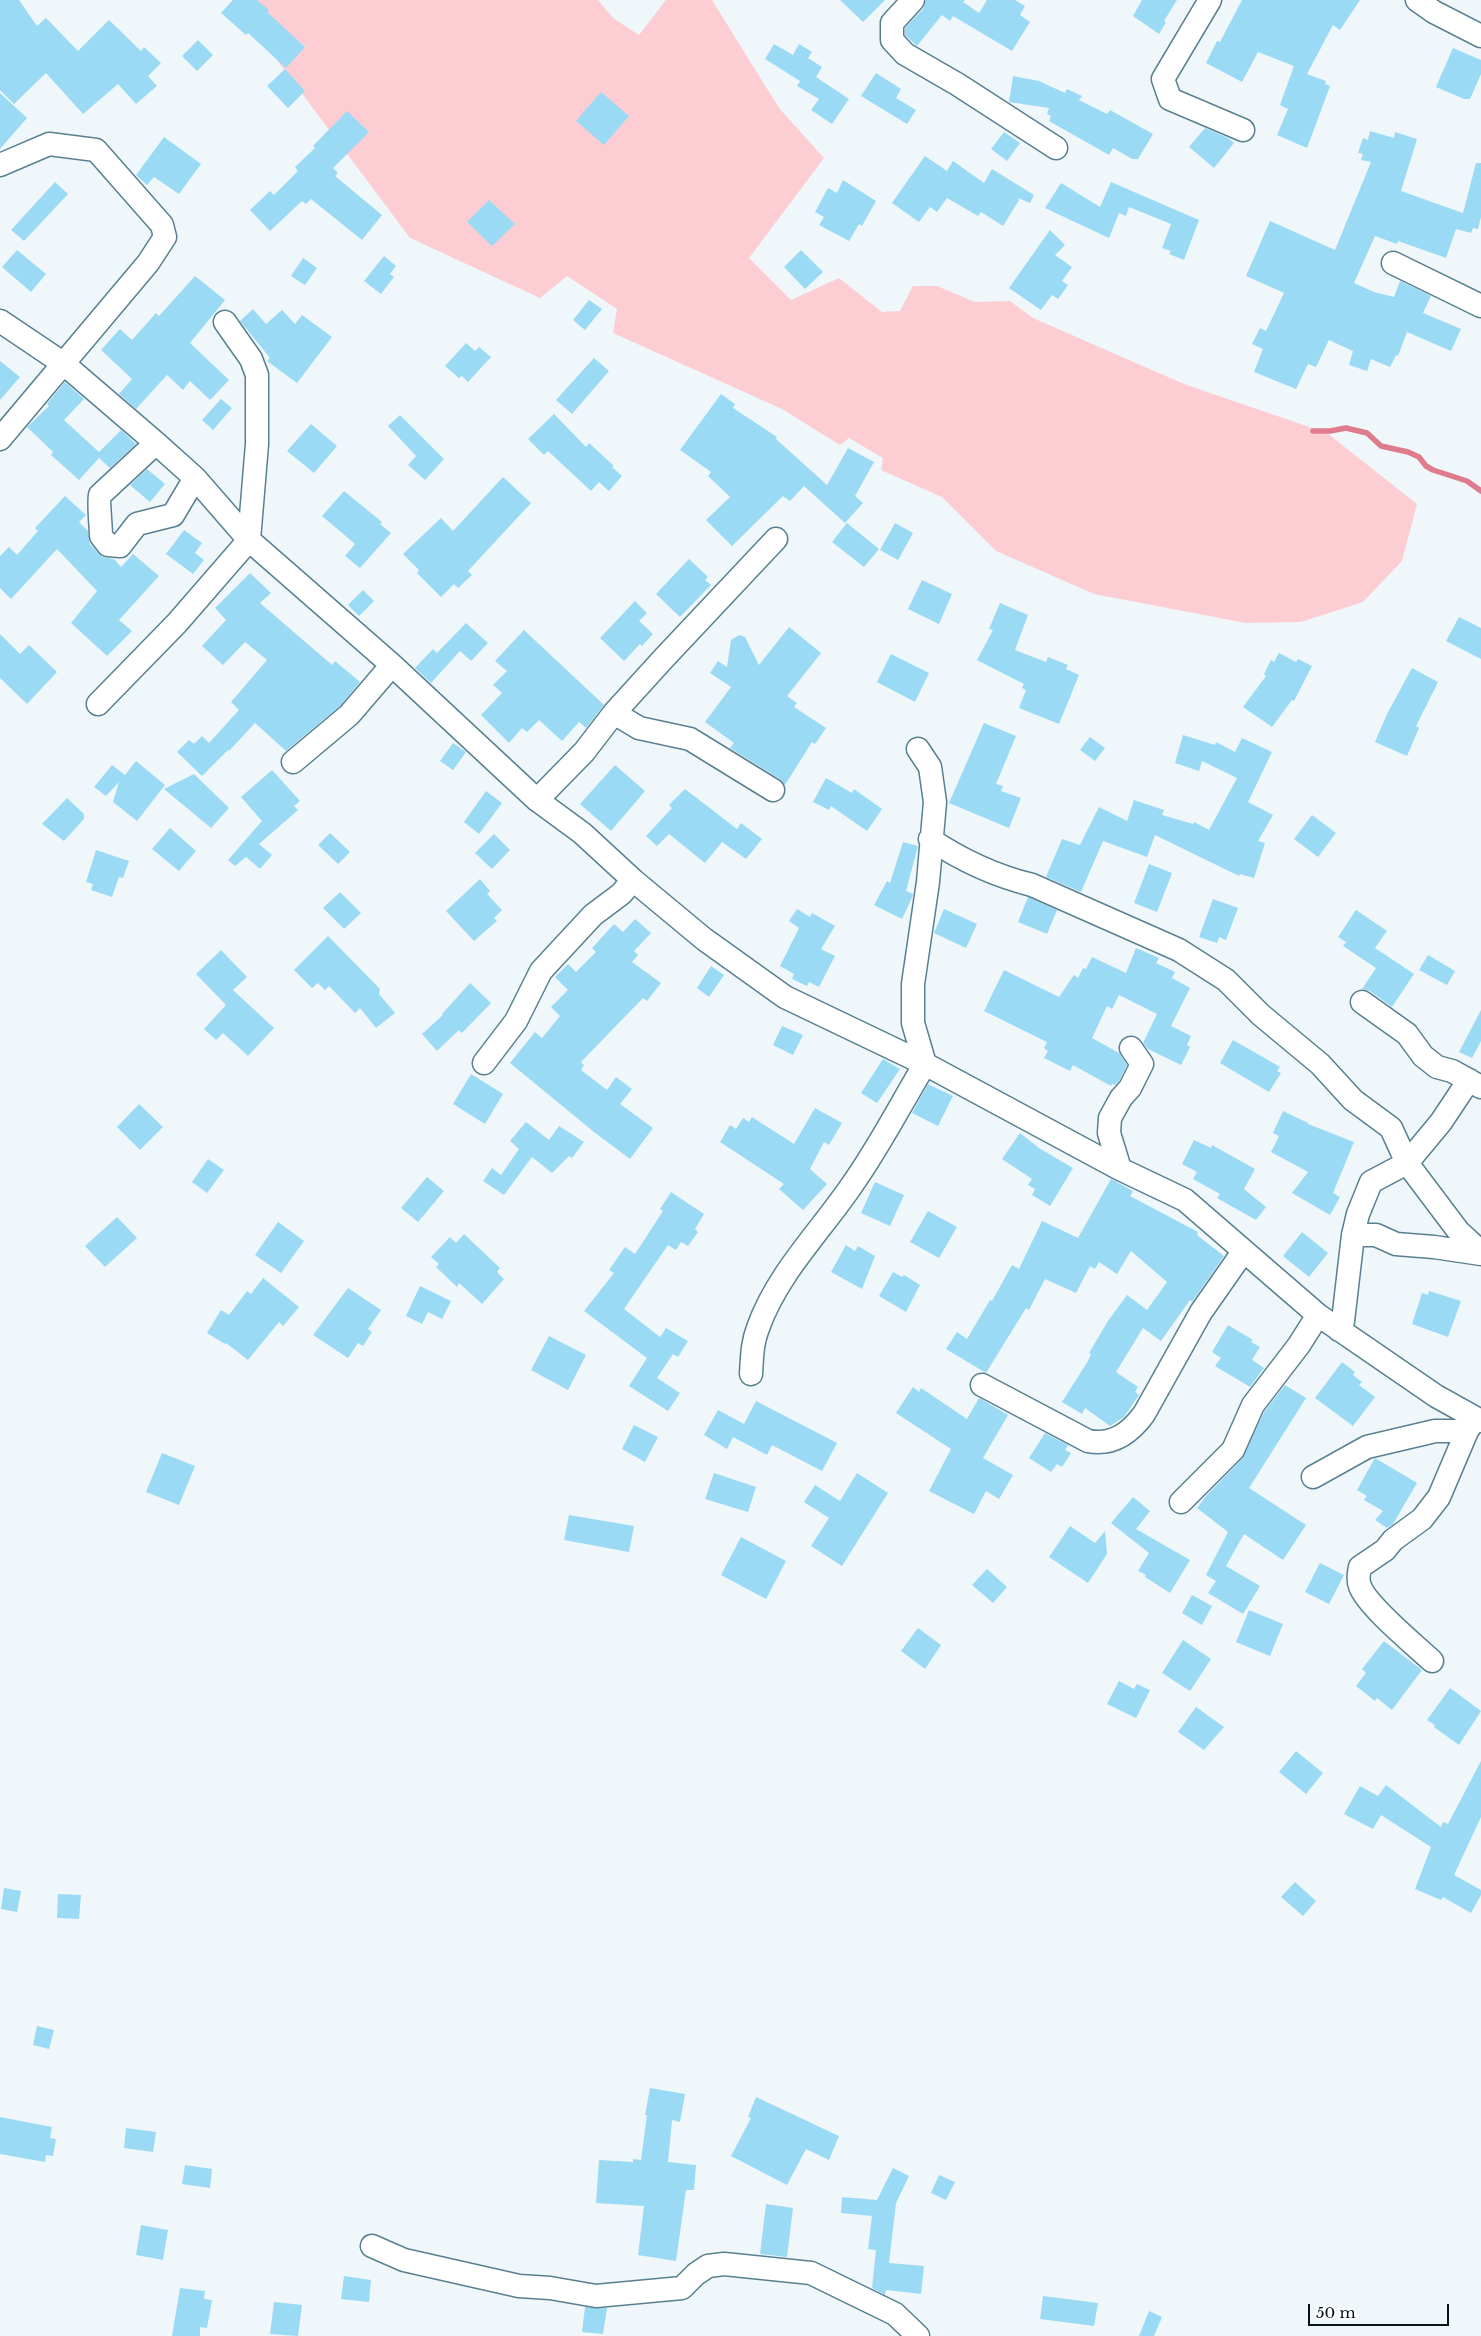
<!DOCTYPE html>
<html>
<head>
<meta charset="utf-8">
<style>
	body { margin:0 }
	#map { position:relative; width:1481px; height:2336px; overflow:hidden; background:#eff7fb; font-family:"Libre Baskerville",serif }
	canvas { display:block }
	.scale { position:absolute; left:1308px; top:2304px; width:141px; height:22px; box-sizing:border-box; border:2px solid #05141a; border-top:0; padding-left:6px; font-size:15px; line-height:18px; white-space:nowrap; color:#05141a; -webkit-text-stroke:4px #fff; paint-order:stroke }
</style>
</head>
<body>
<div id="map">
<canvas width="1481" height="2336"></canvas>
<div class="scale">50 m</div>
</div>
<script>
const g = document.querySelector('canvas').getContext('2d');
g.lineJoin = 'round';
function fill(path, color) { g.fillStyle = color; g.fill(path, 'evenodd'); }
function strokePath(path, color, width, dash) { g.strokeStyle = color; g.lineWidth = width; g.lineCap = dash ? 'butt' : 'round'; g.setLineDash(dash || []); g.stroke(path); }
fill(new Path2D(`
	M232,0H598L613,18L639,35L666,0H712L779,108L824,158L749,258L791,300L839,278L882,312L900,311L913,286H937L975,302L1010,301L1033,318L1184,384L1327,433L1417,504L1402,561L1363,602L1301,622L1246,623L1094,594L996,551L942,497L881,470L883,458L849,438L840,445L782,409L613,333L617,309L567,276L540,298L410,238Z`), '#fcced4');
strokePath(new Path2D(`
	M1313,431H1330L1346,428L1367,433L1381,446L1408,452L1419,457L1426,466L1433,470L1467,481L1481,491`), '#de7b8c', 5.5);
fill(new Path2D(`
	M0,0H19L37,26L46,18L78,51L109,20L141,51L144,47L161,63L148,76L157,86L136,104L118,84L83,114L46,73L14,104L0,90Z
	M233,0H257L269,10L267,12L305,47L286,68L248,33L246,35L221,13Z
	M840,0H885L863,22Z
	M926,0H965L963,2L979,13L987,0H1015L1025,6L1020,15L1030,22L1012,51L953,16L950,21L942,15L917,46L905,35V28L923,9Z
	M1142,0H1177L1164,21L1166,22L1159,34L1133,16Z
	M1242,0H1360L1340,30L1333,25L1307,74L1326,81L1325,84L1330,86L1307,148L1277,135L1288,109L1280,105L1294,66L1258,52L1242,82L1206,63L1217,41L1220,42Z
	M198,40L213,55L197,71L182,56Z
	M774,44L793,55L799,44L812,52L808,58L822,67L816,77L849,99L832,124L811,110L819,99L797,86L800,81L765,59Z
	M1453,48L1481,60V74L1470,99H1464L1436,87Z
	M285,69L305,91L288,108L267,86Z
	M876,73L901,89L896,98L916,110L907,124L861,96Z
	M1013,76L1039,81L1065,93L1067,89L1082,96L1079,100L1107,114L1110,110L1153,134L1138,159H1132L1113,148L1109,155L1049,121L1051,116L1047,114L1049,108L1009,102Z
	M601,92L629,116L604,145L576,121Z
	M0,93L27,118L0,149Z
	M347,111L369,132L333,168L338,173L335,176L382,215L362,240L311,199L306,204L302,201L270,231L250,210L270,191L274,195L298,171L295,167L315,148L313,146Z
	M1205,128L1228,138L1234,143L1214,168L1189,147Z
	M1370,131L1394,138L1395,132L1417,139L1401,191L1463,213L1476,163H1481V217L1478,229L1473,228L1471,233L1456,229L1446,258L1398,241L1397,244L1375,236L1354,283L1374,292L1394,297L1400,281L1431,296L1423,313L1461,329L1451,351L1407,332L1398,356L1396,355L1390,367L1371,359L1367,371L1349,365L1353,351L1329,340L1316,367L1308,364L1296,389L1254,372L1263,349L1252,344L1260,328L1266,331L1284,293L1246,276L1270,221L1335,250L1371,162L1361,160L1363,154L1358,153L1363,138L1368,140Z
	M1004,132L1020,143L1007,161L991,149Z
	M164,137L201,164L179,194L154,177L147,185L136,175Z
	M925,156L947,171L953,161L984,183L992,169L1034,195L1030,203L1018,198L1019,200L1003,226L981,212L978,216L947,198L937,212L930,207L919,222L892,203Z
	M843,180L876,201L862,226L859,224L849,241L819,225L824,217L815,212L828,188L837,193Z
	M55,182L68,194L24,241L11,230Z
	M1111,182L1199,220L1184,260L1169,254L1171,251L1162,248L1171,224L1129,207L1126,216L1119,213L1109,238L1045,208L1061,183L1100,207Z
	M489,200L515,224L492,246L467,222Z
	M1050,230L1065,245L1055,255L1072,267L1062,281L1068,285L1058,299L1052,295L1041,310L1009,288Z
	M17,250L46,274L31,292L2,267Z
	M801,250L823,272L805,289L784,267Z
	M384,256L396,266L390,274L394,277L381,294L364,281Z
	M303,258L317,268L305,285L291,276Z
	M195,276L225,300L190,343L229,380L210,400L190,381L183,390L167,375L136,409L119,394L132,379L101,350L120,329L132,340L156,313L159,316Z
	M589,300L602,309L585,330L573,320Z
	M253,309L266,324L282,310L295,324L302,315L332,337L297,383L267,361L270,358L240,321Z
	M466,343L475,351L479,347L491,357L468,382L462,376L459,378L445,366Z
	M594,358L609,371L572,414L556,400Z
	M0,361L20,377L0,400Z
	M65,382L84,399L64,420L99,452L121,430L136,444L110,468L99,458L79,480L51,455L53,452L27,427L49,406L47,404Z
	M721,394L735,404L733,408L777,437L776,439L827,485L848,448L874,462L855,496L863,503L845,523L804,486L790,501L783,496L732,546L706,520L730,497L708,476L711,472L680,450Z
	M221,399L232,408L213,430L202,420Z
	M554,414L586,447L589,443L614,466L612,467L622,476L609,491L599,482L591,491L548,451L544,455L528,439Z
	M400,415L444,459L425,480L408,465L416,456L388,426Z
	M311,424L337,446L314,473L287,451Z
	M147,469L165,484L150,502L130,485Z
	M503,477L531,503L468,571L472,575L458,588L454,584L441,597L417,573L419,570L403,554L441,518L453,531Z
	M344,491L382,522L380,524L391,533L360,568L345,556L355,544L322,516Z
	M65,496L86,515L79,522L88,531L90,544L98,553L102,557L114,559L121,567L133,554L159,576L119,620L132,631L107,656L71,623L97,591L57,549L11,599L0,588V556L9,547L17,555L38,531L35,528Z
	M847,523L879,549L864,567L832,542Z
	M895,523L913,533L898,560L880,550Z
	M184,530L202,543L195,553L204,560L193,574L166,554Z
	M689,559L708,577L705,580L711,585L680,617L656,594Z
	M250,573L271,593L260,603L332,665L335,661L360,682L340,706L286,751L255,723L229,751L228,750L202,776L177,752L189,740L194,744L202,736L209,743L239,710L231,702L267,660L245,642L223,665L202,646L226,620L215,608Z
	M922,580L952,594L939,624L908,609Z
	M363,590L374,601L359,616L348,605Z
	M635,601L647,613L639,621L653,634L642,646L640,644L624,661L600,638Z
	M1000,603L1028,615L1015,650L1046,662L1048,657L1068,665L1066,669L1079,675L1059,724L1019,708L1026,690L1022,688L1024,684L977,660L993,630L989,629Z
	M1459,617L1481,628V659L1446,641Z
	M466,623L488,643L471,661L460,651L431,683L415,668L433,649L437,653Z
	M789,627L821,653L787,696L797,703L794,707L826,728L815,744L812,742L785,785L780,779L730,748L734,743L705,722L731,687L710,673L718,661L727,667L731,640L739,635L745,637L759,665Z
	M524,630L604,705L586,728L579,722L562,741L539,720L527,732L522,728L509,743L481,715L502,693L493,685L507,671L495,661Z
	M0,634L20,654L29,645L57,672L27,704L0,678Z
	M1279,653L1296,662L1298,659L1312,666L1294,701L1292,700L1272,727L1243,707L1266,676L1264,674L1271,660L1274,662Z
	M891,654L929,673L915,702L877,682Z
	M1412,668L1438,682L1416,726L1419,728L1407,756L1375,742L1387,714Z
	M984,723L1016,736L996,784L1003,786L1001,791L1021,798L1009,828L949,803Z
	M1183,735L1215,745L1216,742L1235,752L1242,738L1272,752L1248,802L1273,815L1258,841L1265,843L1254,878L1240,874L1239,876L1155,835L1147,857L1103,841L1081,892L1046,877L1062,839L1080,845L1099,807L1127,821L1134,800L1164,810L1162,815L1193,824L1194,822L1209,830L1237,778L1202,761L1199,771L1175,763Z
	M1090,737L1105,748L1095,761L1080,750Z
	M453,743L466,752L453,770L440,761Z
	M136,761L165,785L137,821L113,802L119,782L106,796L94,787L112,765L125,775Z
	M615,765L645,791L611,831L580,804Z
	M272,770L300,801L294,806L298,810L259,844L272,855L260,869L246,857L235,866L228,860L262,821L241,797Z
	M194,774L229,808L211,828L164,789Z
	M826,778L852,793L854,789L882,809L867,831L831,806L829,810L813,802Z
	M685,789L737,829L741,823L762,839L746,859L722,842L705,863L669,834L657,846L646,836L672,808L669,805Z
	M486,791L502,803L479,834L464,822Z
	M67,798L84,814V819L64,841L42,824Z
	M1312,815L1336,833L1318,857L1294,839Z
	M170,828L196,851L179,871L152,849Z
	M330,833L350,852L338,864L318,845Z
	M494,834L510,850L492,869L475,853Z
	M903,842L918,846L906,891L913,894L912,898L902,919L874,905L887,881L890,883Z
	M96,850L129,861L123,878L119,877L112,897L91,890L93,884L86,882Z
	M1149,864L1172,873L1157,912L1134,903Z
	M480,879L490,891L487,894L502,910L494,918L497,921L474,941L446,911Z
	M340,892L361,913L344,929L323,908Z
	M1028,897L1057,910L1047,934L1018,922Z
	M1213,899L1238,908L1226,940L1219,937L1217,943L1199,937Z
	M797,909L810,917L812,913L835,926L821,949L835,956L819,987L809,982L807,986L792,979L794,974L780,966L799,928L789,921Z
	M944,909L977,924L966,948L934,933Z
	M1356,910L1387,931L1375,948L1414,974L1392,1007L1370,991L1362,989L1376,968L1343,946L1346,942L1338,937Z
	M635,919L651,933L634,951L638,955L632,962L661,983L647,1001L643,998L581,1062L584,1065L581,1070L607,1090L616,1077L632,1089L620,1104L653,1128L630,1159L594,1132L510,1063L535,1032L542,1038L560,1016L551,1007L568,990L555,977L568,964L576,972L596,952L592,948L614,924L623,932Z
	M328,936L380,989L379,994L395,1013L376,1028L360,1008L355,1013L329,986L325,990L318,983L312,988L294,970Z
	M1136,948L1159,958L1156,963L1175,972L1172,978L1190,988L1171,1026L1191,1036L1187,1045L1190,1047L1181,1065L1148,1049L1143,1043L1157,1014L1119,995L1112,1009L1107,1006L1092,1038L1119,1053L1127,1065L1119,1081L1115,1085L1112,1084L1111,1086L1073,1065L1070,1071L1044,1058L1048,1051L1044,1048L1047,1042L984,1011L1004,970L1059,997L1074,975L1078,978L1083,968L1086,969L1092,957L1126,973Z
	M221,950L247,977L233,990L274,1028L248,1056L223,1033L216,1040L204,1029L226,1005L196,974Z
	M1428,955L1455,971L1447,985L1419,970Z
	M711,966L724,975L709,997L697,988Z
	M470,983L491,1003L462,1033L459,1030L437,1051L422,1034L443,1015L442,1014Z
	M1481,1010V1041L1472,1058L1459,1052Z
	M782,1026L803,1035L793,1055L773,1045Z
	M1233,1040L1280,1067L1277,1071L1281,1073L1269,1092L1220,1063Z
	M883,1059L900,1069L877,1103L861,1093Z
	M471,1074L503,1094L485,1124L453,1104Z
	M928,1084L953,1096L938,1126L912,1113Z
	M139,1104L163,1127L140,1150L117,1127Z
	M815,1108L842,1123L829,1145L824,1142L810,1169L827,1184L803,1210L779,1189L784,1184L720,1142L730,1125L736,1129L743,1118L749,1122L752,1117L794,1144Z
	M1283,1111L1308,1123V1124L1354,1142L1333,1193L1340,1197L1330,1215L1292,1193L1308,1172L1271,1152L1279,1136L1273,1133Z
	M526,1122L549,1140L559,1126L584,1142L572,1158L569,1156L552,1173L532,1157L504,1195L483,1181L492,1168L501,1175L519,1149L510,1141Z
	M1020,1133L1039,1148L1073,1168L1050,1206L1032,1195L1035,1189L1028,1185L1032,1179L1002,1159Z
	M1194,1140L1211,1148L1212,1145L1255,1169L1244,1189L1266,1207L1256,1220L1217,1198L1220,1194L1193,1179L1197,1172L1182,1164Z
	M208,1159L224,1170L207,1193L192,1182Z
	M427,1177L444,1191L418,1222L401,1208Z
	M1111,1179L1133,1191L1130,1196L1198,1232L1197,1235L1224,1256L1192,1302L1190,1300L1161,1341L1143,1328L1116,1372L1138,1387L1135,1392L1139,1395L1124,1417L1110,1426L1085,1408L1082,1414L1062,1402L1088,1361L1091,1354L1089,1353L1108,1321L1127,1295L1147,1310L1167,1282L1131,1251L1117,1274L1099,1262L1095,1269L1090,1266L1076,1293L1045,1279L1029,1310L1026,1308L986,1373L946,1349L957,1332L967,1339L990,1300L992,1301L1012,1265L1019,1269L1042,1221L1078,1238Z
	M875,1182L904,1195L890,1226L861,1213Z
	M671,1192L704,1214L695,1229L698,1232L688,1246L681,1242L676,1250L668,1245L624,1309L660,1337L666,1328L688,1341L678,1357L673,1354L657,1378L680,1393L668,1411L629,1386L647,1358L584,1311L614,1273L609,1270L625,1247L635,1254L663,1211L660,1209Z
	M928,1211L957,1227L939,1258L910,1242Z
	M117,1217L137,1238L105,1267L85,1246Z
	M278,1222L304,1241L281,1273L255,1255Z
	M1302,1232L1328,1253L1309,1277L1283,1256Z
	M464,1234L500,1268L497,1272L504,1279L482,1304L459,1283L457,1287L436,1267L439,1264L431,1257L450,1237L456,1243Z
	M846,1245L855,1251L858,1246L875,1256L862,1289L831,1272Z
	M893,1272L902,1277L904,1275L920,1285L906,1312L879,1296Z
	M263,1278L299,1307L283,1326L279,1322L248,1360L226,1343L225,1344L207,1333L221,1310L229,1315L247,1291L251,1294Z
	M420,1286L451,1301L442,1319L428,1312L422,1324L406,1316Z
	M348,1288L381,1310L368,1329L372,1332L363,1346L358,1343L348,1358L313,1335Z
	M1429,1291L1461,1301L1448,1337L1412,1324L1422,1293L1428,1295Z
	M1228,1325L1253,1340L1251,1342L1260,1347L1252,1360L1264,1368L1250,1387L1215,1366L1221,1358L1212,1352Z
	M549,1336L586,1355L568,1390L531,1370Z
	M1342,1362L1355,1372L1353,1375L1362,1382L1359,1385L1375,1397L1353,1426L1315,1398Z
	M1285,1385L1306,1398L1249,1488L1306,1525L1283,1560L1244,1534L1226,1566L1260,1586L1243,1614L1208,1593L1216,1581L1206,1575L1228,1532L1197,1508L1207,1495L1242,1459L1264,1412Z
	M913,1387L919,1392L921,1388L967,1419L979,1398L1008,1415L983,1458L1013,1475L999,1499L986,1491L974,1514L929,1491L951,1449L896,1413Z
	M756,1401L837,1443L822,1471L772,1445L767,1455L733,1437L727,1449L704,1435L718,1410L744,1424Z
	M634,1425L658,1437L645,1462L622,1449Z
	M1045,1433L1068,1445L1065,1450L1071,1453L1062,1467L1057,1464L1051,1472L1029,1458Z
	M162,1453L195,1466L179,1505L146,1492Z
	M1375,1458L1417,1483L1393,1524L1387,1528L1375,1520L1383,1511L1364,1500L1367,1496L1357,1490Z
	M714,1473L756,1487L748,1512L705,1499Z
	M857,1473L888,1493L842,1566L811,1546L829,1518L804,1502L815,1485L840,1501Z
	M1133,1497L1150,1511L1136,1529L1190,1560L1170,1593L1145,1577L1146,1575L1138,1571L1149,1553L1111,1523Z
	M569,1515L634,1526L629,1552L564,1540Z
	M1070,1526L1095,1543L1105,1531L1107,1554L1088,1583L1049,1557Z
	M741,1537L786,1561L766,1599L721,1575Z
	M1320,1563L1344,1575L1329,1604L1305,1592Z
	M987,1569L1007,1587L993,1603L972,1585Z
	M1192,1595L1212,1606L1202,1625L1182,1613Z
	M1249,1610L1283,1624L1270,1656L1236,1642Z
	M918,1628L941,1645L925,1669L901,1651Z
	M1183,1640L1211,1659L1190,1691L1162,1673Z
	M1384,1641L1422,1670L1392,1710L1377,1698L1375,1701L1356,1686L1366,1673L1362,1669Z
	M1119,1681L1134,1689L1137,1684L1150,1690L1136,1718L1107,1704Z
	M1450,1688L1481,1711L1459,1745L1434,1727L1435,1725L1427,1720Z
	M1196,1707L1224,1727L1204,1750L1178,1732Z
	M1296,1751L1323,1773L1306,1794L1279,1772Z
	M1481,1761V1817L1454,1875L1481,1890V1895L1471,1913L1443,1897L1441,1900L1415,1889L1431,1847L1381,1815L1373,1829L1344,1814L1360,1786L1378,1796L1386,1785L1441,1827L1443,1822L1448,1824Z
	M1295,1882L1316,1901L1303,1916L1281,1897Z
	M4,1888L21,1891L17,1912L1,1909Z
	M58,1894L81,1895L79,1919L57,1918Z
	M37,2026L54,2030L49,2049L33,2045Z
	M650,2088L685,2094L680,2122L672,2120L668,2162L696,2165L694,2190H686L676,2261L638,2255L644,2206L596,2203L599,2160L633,2162V2159L641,2160L647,2115H645Z
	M756,2097L839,2136L829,2160L806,2149L787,2185L731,2156L751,2118L748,2117Z
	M0,2117L52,2127L50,2138L56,2139L53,2156L46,2155L45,2162L0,2154Z
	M126,2128L156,2132L153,2152L124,2148Z
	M185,2165L212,2169L210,2188L182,2184Z
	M893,2168L909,2176L896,2203L889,2263L924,2266L921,2294L886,2290L885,2295L872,2288L876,2250L868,2249L872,2216L841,2213L842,2197L877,2200Z
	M939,2175L955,2182L946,2200L931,2193Z
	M766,2204L793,2208L787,2257L760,2254Z
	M141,2225L168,2230L163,2260L136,2255Z
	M344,2276L371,2280L369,2302L341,2299Z
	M180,2288L205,2291L204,2299L212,2300L207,2328L200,2327V2336H172Z
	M1043,2296L1098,2303L1094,2326L1040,2319Z
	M274,2302L302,2305L298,2336L270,2334Z
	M585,2307L607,2308L603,2334L582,2332Z
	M1149,2311L1162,2317L1154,2336H1139Z`), '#9bdaf5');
const street = new Path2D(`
	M913,0L892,23V40L905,54L957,84L1056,148
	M1210,0L1163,79L1170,99L1243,130
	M1417,0L1434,12L1481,36
	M0,165L49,144L96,150L162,225L165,237L148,263L0,439
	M1393,263L1481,306
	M0,321L64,364L156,443L195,478L249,540L392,665L537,800L582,833L633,880L704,939L785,997L925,1064L1120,1169L1185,1200L1318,1315L1436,1396L1481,1421
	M156,443L100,495C98,500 101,527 101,536L108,545L120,546L137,524L173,515L195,478
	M98,704L177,623L249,540L257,444V375L251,359L225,322
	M614,713L639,728L690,739L773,790
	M293,762L349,715L392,665
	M537,800L584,752L614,713L664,658L776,539
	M930,839C961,860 996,876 1032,885L1179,950L1226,980L1261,1015L1320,1064L1353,1100L1391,1128L1407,1163L1459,1232L1481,1252
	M1362,1002L1407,1034L1423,1056L1437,1067L1452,1071L1481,1087
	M484,1063L516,1021L541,971L593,915L621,894L633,880
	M1120,1169L1109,1133L1110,1118L1121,1098L1130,1088L1142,1064L1131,1048
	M1353,1235H1376L1396,1244L1434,1247L1481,1254
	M1339,1330L1343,1321L1353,1235L1358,1214L1371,1182L1407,1163L1441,1122L1469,1080
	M751,1374C752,1358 752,1343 758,1328C777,1274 820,1232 852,1185C879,1147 901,1104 925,1064L913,1023V984L928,882L935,802L930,767L918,749
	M982,1385L1088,1441C1113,1446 1130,1433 1144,1414L1201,1312L1243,1252
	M1313,1477L1367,1447L1435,1431H1467L1475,1419
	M1181,1502L1233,1450L1253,1405L1299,1345L1318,1315
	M1432,1661C1416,1646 1366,1605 1360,1586C1357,1579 1359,1573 1360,1567L1385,1550L1393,1540L1422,1519L1439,1497L1467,1431
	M372,2246L404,2260L519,2286L550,2288L596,2296L682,2288L696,2274L708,2266L724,2264L811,2273L895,2314L918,2336`);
strokePath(street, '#598090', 25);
strokePath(street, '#fff', 22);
</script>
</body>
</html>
